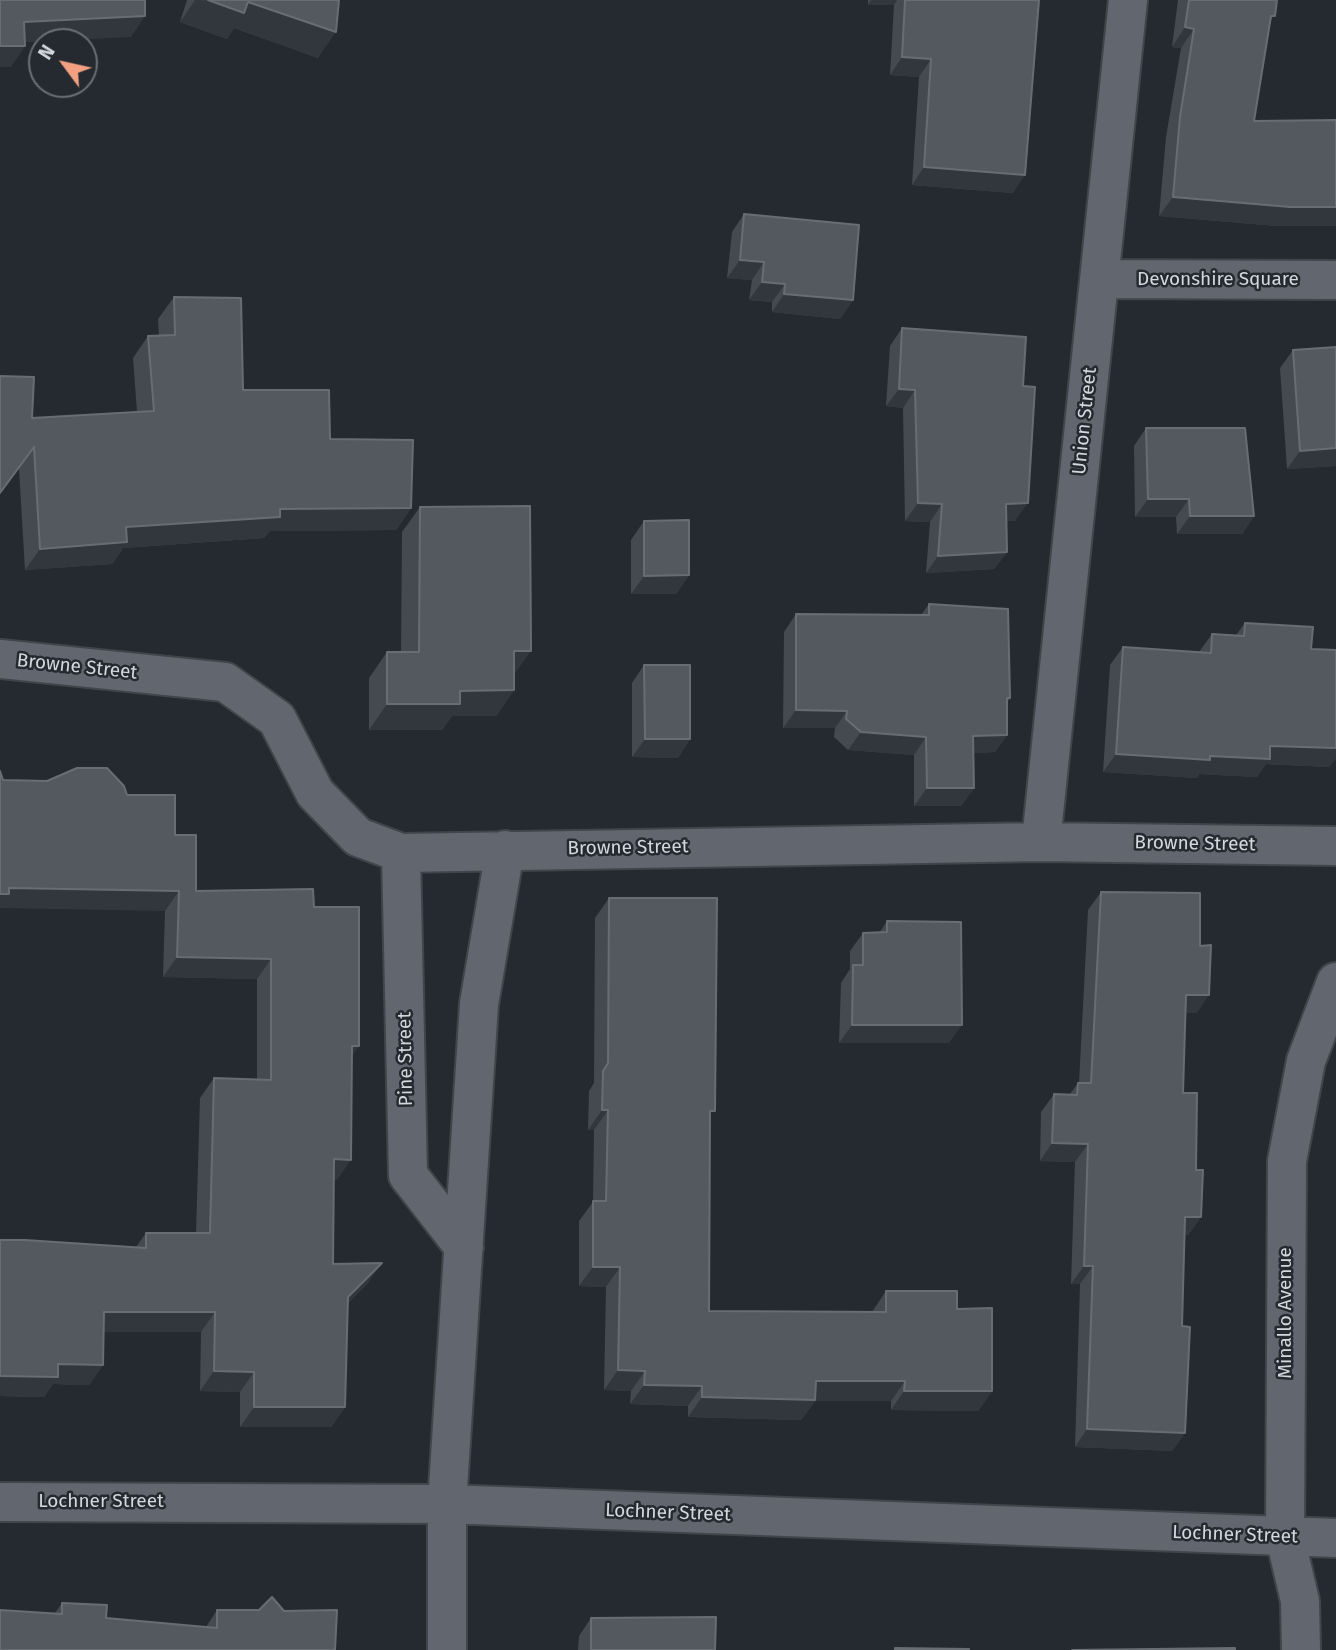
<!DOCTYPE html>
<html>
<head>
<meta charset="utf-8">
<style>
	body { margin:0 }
	#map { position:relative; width:1336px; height:1650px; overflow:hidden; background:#252a30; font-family:"Fira Sans",sans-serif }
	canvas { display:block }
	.north { position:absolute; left:28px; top:28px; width:70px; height:70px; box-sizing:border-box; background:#252a30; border:2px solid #6b6f75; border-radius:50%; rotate:303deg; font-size:19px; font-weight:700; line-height:28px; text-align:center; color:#d4d7dc }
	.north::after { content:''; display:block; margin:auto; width:24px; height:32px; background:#f2a081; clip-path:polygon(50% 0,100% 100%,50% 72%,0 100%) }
</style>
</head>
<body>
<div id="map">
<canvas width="1336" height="1650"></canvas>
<div class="north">N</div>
</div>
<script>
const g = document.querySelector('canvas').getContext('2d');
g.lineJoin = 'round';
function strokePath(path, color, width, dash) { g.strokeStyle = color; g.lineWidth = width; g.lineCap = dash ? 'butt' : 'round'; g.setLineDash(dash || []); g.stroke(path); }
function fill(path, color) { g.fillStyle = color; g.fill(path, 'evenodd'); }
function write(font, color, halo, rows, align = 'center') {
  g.font = font + ' "Fira Sans",sans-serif'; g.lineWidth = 5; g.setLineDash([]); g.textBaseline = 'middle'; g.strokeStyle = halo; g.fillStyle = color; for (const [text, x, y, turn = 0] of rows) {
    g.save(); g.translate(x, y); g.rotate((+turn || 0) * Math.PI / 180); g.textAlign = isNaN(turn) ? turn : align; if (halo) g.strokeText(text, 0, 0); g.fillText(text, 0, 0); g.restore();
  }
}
const street = new Path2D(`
	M1100,279L1336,280
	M0,659L225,682L277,719L315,793L358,837L401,853L1041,842L1336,846
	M1041,842L1128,0
	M401,853L408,1175L464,1247
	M0,1502L447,1504L1336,1538
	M447,1650V1504L479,1004L505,850
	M1301,1650L1300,1601L1285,1537L1287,1161L1306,1061L1336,982`);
strokePath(street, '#41454b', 42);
strokePath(street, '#62676f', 38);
fill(new Path2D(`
	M187,0H339L318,58L234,28L227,39L180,22Z
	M868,0H1039L1013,193L912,185L919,77L890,75L894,5H868Z
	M1178,0H1277L1270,24L1254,121L1277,226L1159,216L1166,137L1181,48L1172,47Z
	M744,214L853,300L840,319L772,312V302L749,300L752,280L727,278L732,232Z
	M174,297L243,390L330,439L411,508L396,530L270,531L264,538L123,548L112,564L25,570L19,469L32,418L137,412L133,358L148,336H159L158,319Z
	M902,328L1015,521H1006L1007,552L994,569L926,573L930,522L905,521L903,408L886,406L890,346Z
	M1336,347V466L1287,469L1280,368L1293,350Z
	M1146,428L1254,516L1242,534H1177L1176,517H1135L1134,446Z
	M420,507L514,676V690L496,716H452L442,730H369V678L387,652H401L402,532Z
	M644,521L689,575L676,594H631V540Z
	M929,604L1010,698L1007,703V735L995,752L974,753V788L961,806H914V755L848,750L834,737L835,728H783L784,632L796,614L921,615Z
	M1245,623L1311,649L1336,650V758L1329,767L1266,764L1257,777L1199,774L1197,778L1103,772L1110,665L1123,647L1199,652L1212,634L1236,635Z
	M644,665L690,739L678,758L632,757V683Z
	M3,780L127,795L175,835L196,891L314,907L352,1057L337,1180H334L333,1264L368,1283L348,1303L345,1407L331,1427H240V1392L200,1391L201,1332H103V1365L89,1385L53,1384L44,1397L0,1396V1240L136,1247L146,1233H196L200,1098L214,1078L257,1079V979L163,977L165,911Z
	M1101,892L1197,1013H1185L1183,1093L1196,1170L1201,1217L1188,1235H1185L1182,1326L1185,1433L1172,1451L1075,1447L1080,1284H1071L1075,1162L1040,1161L1041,1112L1054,1094H1070L1078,1083H1079L1088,910Z
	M609,898L710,1118L709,1311L872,1312L886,1291L957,1309L992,1391L978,1411L891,1410V1401H815L801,1420L688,1417V1406L630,1404L631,1391L604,1390L606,1287L579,1286V1221L593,1202L594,1130H588L589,1091L594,1083L595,918Z
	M887,921L949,1043H839L841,983L850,969V951L863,933L880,932Z
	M62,1603L106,1618L206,1627L217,1610L284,1611L335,1650L55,1613Z
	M591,1618L715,1650H578L579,1636Z`), '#454a50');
fill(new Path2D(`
	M195,0L248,2L336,32L318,58L234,28L227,39L180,22Z
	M871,0H897L894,5H868Z
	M145,16L131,37L10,43L24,22Z
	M1185,27L1194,29L1181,48L1172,47Z
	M0,46H25L11,67H0Z
	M902,57L931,59L919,77L890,75Z
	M924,167L1025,175L1013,193L912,185Z
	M1173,197L1336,207V226H1277L1159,216Z
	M740,260L764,262L752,280L727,278Z
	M762,282L785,284L772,302L749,300Z
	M784,294L853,300L840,319L772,312Z
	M899,389L915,390L903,408L886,406Z
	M1336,448V466L1287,469L1300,451Z
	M1148,499H1189L1176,517H1135Z
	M918,503L942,504L930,522L905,521Z
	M1028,503L1015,521H993L1006,504Z
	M411,508L396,530L270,531L264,538L123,548L112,564L25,570L40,549L126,527L280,509Z
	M1190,516H1254L1242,534H1177Z
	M1007,552L994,569L926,573L938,556Z
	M689,575L676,594H631L644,576Z
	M514,651H531L513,676Z
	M514,690L496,716H452L442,730H369L387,704L460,691Z
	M796,710L847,711L835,728H783Z
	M861,732L926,737L914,755L848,750Z
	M1007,735L995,752L961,754L973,736Z
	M645,739H690L678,758L632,757Z
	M1270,746L1336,748V758L1329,767L1266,764L1257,777L1199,774L1197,778L1103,772L1116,754L1210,756Z
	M927,788H974L961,806H914Z
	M9,888L179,891L165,911L0,908V894Z
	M177,957L271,959L257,979L163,977Z
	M1186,995H1209L1197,1013H1173Z
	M852,1025H962L949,1043H839Z
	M352,1046H359L345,1066Z
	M602,1110H608L594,1130H588Z
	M1052,1143L1088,1144L1075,1162L1040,1161Z
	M334,1159L351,1160L337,1180L320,1179Z
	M1185,1217H1201L1188,1235H1172Z
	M382,1263L368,1283L334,1317L348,1297Z
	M1084,1266H1093L1080,1284H1071Z
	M593,1267H620L606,1287L579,1286Z
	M104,1312H215L201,1332H90Z
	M58,1364L103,1365L89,1385L53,1384L44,1397L0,1396V1376Z
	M618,1370L645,1371L631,1391L604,1390Z
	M214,1371L254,1372L240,1392L200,1391Z
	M816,1381H905L891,1401H815L801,1420L688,1417L702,1397Z
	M644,1385L702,1386L688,1406L630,1404Z
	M904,1391H992L978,1411L891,1410Z
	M254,1407H345L331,1427H240Z
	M1087,1429L1185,1433L1172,1451L1075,1447Z`), '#32373d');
const building = new Path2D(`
	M0,0H145V16L24,22L25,46H0Z
	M208,0H339L336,32L248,2L244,13Z
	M905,0H1039L1025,175L924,167L931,59L902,57Z
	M1189,0H1277L1275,16H1271L1254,121L1336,120V207H1290L1173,197L1180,117L1194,29L1185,27Z
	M744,214L859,225L853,300L784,294L785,284L762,282L764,262L740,260Z
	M174,297L241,298L243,390H329L330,439L413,440L411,508L280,509V517L126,527L127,542L40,549L34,447L0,493V376L34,377L32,418L154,411L148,336L175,335Z
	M902,328L1026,337L1023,386L1035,387L1028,503L1006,504L1007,552L938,556L942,504L918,503L915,390L899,389Z
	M1336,347V448L1300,451L1293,350Z
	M1146,428H1245L1254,516H1190L1189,499H1148Z
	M530,506L531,651H514V690L460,691V704H387V652H419L420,507Z
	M689,520V575L644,576V521Z
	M929,604L1008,609L1010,698H1007V735L973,736L974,788H927L926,737L861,732L846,719L847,711L796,710V614L929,615Z
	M1245,623L1313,627L1311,649L1336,650V748L1270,746V759L1210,756V760L1116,754L1123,647L1211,653L1212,634L1244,636Z
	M644,665H690V739H645Z
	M77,768H107L124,786L127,795H175V835H196V891L313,889L314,907H359V1046H352L351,1160L334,1159L333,1264L382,1263L348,1297L345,1407H254V1372L214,1371L215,1312H104L103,1365L58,1364V1377L0,1376V1240H25L146,1248V1233H210L214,1078L271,1080V959L177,957L179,891L9,888V894H0V771L3,780L47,781Z
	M1101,892L1200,893V946L1211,945L1209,995H1186L1183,1093H1197L1196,1170H1203L1201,1217H1185L1182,1326L1190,1327L1185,1433L1087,1429L1093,1266H1084L1088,1144L1052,1143L1054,1094L1077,1095L1078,1083H1091Z
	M609,898H717L715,1111H710L709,1311L886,1312V1291H957V1309L992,1308V1391H904L905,1381H816L815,1400L702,1397V1386L644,1385L645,1371L618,1370L620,1267H593V1201H606L608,1110H602L603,1071L608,1063Z
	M887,921L961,922L962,1025H852L853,965H863V933L887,932Z
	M272,1597L284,1611L337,1610L335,1650H0V1610L62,1614V1603L107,1605L106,1618L217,1628V1610H259Z
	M716,1617L715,1650H591V1618Z
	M895,1648L969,1649V1650H895Z
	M1235,1648V1650H1072Z`);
fill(building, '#545960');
strokePath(building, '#686d73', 2);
write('19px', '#d4d7dc', '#252a30', [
	["Devonshire Square",1218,280],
	["Union Street",1085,421,-84],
	["Browne Street",77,667,6],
	["Browne Street",1195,844,1],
	["Browne Street",628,848,-1],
	["Pine Street",406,1059,-91],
	["Minallo Avenue",1286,1313,-90],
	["Lochner Street",101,1502],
	["Lochner Street",668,1513,2],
	["Lochner Street",1235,1535,2]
]);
</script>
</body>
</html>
